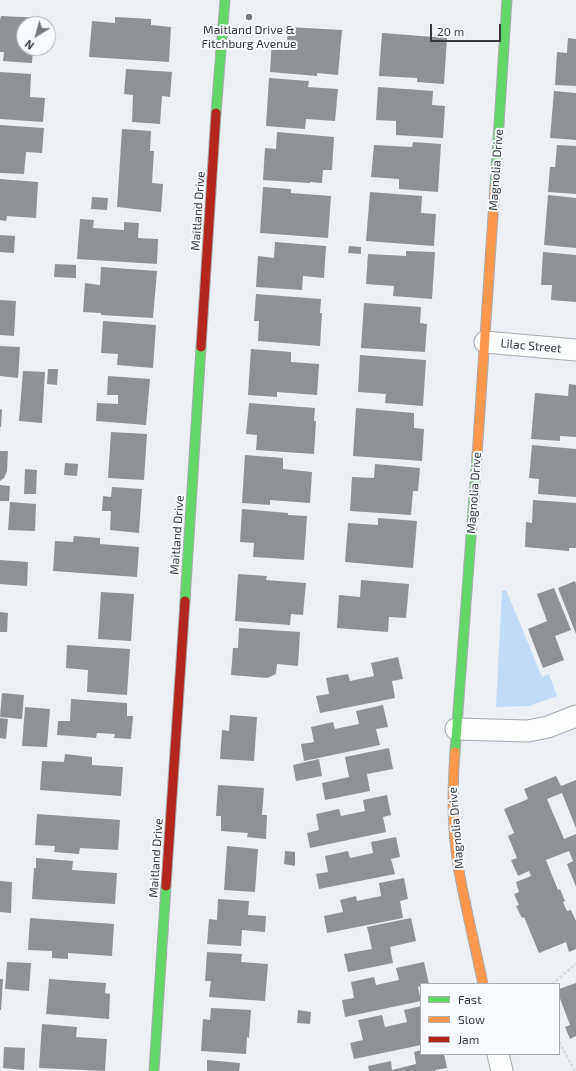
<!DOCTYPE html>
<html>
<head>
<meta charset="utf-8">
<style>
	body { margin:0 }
	#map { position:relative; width:576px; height:1071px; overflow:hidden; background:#eceff4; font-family:"Exo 2",sans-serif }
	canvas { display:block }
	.legend { position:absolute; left:420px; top:983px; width:140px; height:72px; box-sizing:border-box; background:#f9fcff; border:1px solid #abaeb1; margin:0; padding:5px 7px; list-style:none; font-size:12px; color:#37393c }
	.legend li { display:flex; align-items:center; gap:8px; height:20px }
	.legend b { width:20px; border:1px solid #abaeb1 }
	.north { position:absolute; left:16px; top:16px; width:40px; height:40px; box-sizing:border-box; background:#f9fcff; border:1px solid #abaeb1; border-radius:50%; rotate:217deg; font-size:11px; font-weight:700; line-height:16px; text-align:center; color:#37393c }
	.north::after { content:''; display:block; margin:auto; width:14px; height:18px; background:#76797c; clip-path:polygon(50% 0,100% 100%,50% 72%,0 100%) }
	.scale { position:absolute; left:430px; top:24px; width:71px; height:18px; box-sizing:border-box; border:2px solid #37393c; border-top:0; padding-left:5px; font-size:12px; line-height:14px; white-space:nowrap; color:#37393c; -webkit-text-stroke:3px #f9fcff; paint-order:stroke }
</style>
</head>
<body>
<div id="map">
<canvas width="576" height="1071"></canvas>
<ul class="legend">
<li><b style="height:5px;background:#63d668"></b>Fast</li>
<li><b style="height:5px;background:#ff974d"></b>Slow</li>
<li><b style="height:5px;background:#b3261e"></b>Jam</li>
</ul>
<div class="north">N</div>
<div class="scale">20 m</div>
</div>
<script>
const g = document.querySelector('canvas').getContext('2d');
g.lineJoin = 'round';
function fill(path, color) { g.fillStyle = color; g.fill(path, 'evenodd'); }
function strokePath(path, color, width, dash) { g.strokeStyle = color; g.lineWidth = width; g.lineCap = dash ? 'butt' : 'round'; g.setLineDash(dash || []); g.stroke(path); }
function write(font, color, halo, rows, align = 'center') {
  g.font = font + ' "Exo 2",sans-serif'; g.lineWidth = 4; g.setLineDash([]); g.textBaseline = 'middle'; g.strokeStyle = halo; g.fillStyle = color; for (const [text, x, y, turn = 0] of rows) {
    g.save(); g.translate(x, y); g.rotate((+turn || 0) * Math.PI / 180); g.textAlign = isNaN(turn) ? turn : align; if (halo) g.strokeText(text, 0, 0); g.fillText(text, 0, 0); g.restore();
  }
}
fill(new Path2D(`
	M506,590L542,677L549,674L557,696L529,706L496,707L502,591Z`), '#c1daf6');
fill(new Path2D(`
	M1,16L44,18V24H24V48H33L32,63L3,61L4,52H0V20Z
	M115,17L151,19V25L171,27L169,62L89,57L92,21L115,23Z
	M288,27L342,30L338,75L317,73V76L270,72L272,40L287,41Z
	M382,33L447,38L444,84L417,82V78L379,76Z
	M568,38L576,39V86L555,85L557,52L567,53Z
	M126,69L172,72L170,97L162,96L160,124L132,122L133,95L124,94Z
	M0,72L31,74L30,97L45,98L43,122L0,119Z
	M269,78L309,81L308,87L338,89L335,121L306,119L305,129L266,126Z
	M378,87L433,91L432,105L445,106L443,138L396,135V121L376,120Z
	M554,91L576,93V140L550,138Z
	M0,125L44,128L42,153L26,152L24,174L0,173Z
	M122,129L151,131L150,151H154L152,183L163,184L161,212L117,207Z
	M277,132L334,137L332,170H323L322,183L310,182V183L263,180L265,148L276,149Z
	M413,142L441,144L438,192L399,189V179L371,177L374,145L412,147Z
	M557,145L576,146V194L548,192L550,167H555Z
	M0,179L38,182L36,218L7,216L6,221L0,220Z
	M263,187L291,189V193L331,196L328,238L260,233Z
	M370,192L422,196L421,213L436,214L434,246L366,241Z
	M548,195L576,198V248L544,245Z
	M92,197L108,198L107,210L91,209Z
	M80,219L94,220L93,228L124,230V222L139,223L138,238L158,239L157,264L77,259Z
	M0,235L15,236L14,253L0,252Z
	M275,242L326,246L324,278L303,276L302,290L256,287L258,256L274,258Z
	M349,246L361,247V254L348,253Z
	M406,251L435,252L432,299L393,296L394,286L366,284L368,254L406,256Z
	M543,252L576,255V302L551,300L552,285H541Z
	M55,264L76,265V278L54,277Z
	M101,267L157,271L153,318L101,315V313L83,312L85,283L100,285Z
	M256,294L321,299L320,313H322L320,346L258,341L259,321H254Z
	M0,300L16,301L14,336L0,335Z
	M364,303L421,307L420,323L427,324L425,352L361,348Z
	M103,321L156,325L153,368L117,365L118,354L101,353Z
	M0,346L20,347L18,378L0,376Z
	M251,349L291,352V362L319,364L317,395L277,392V397L248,395Z
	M360,355L426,360L423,406L385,403L386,394L358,392Z
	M48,369H58L57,385L47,384Z
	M23,371L45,372L42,423L19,421Z
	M108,376L150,379L146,425L96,421L97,403L118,404V395H107Z
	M569,384L576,385V437L560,436V441L531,439L535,393L568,396Z
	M249,403L315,408L314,421H316L314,454L256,450L257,435L246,434Z
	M356,408L414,413V428L424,429L422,461L353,456Z
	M0,409L2,410L1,427H0Z
	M111,432L147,434L144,480L108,478Z
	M532,445L576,449V497L538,494L539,479L529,478Z
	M0,451H8L7,471L4,478L0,481Z
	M245,455L283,458V469L312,472L310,503L270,500V505L242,503Z
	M65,463L78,464L77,476L64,475Z
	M375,464L420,468L418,491H413L411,515L350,511L352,477L374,478Z
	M25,469L37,470L36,494H24Z
	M0,485L10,486L9,501H0Z
	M112,487L142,489L139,533L110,530L111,511H102L103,496L111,497Z
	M533,500L576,503V548H569V551L525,547L526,522L532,523Z
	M10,502L36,504L35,531L8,530Z
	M242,509L288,513V515L307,516L304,560L253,557L254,543L240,542Z
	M378,518L417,521L413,568L345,562L348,523L378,525Z
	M74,536L100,538V544L139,547L137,577L53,571L55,541L73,542Z
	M0,560L28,562L27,586L0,584Z
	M238,574L267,576L266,580L306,583L303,615L291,614L290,625L235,621Z
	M361,580L409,584L406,618L389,617L388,632L337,628L339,595L360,597Z
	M575,581L576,584V634L558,588Z
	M554,588L571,630L555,636L564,660L543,668L528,629L547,621L537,594Z
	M101,592L134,594L131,641L98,639Z
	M0,612L8,613L7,632H0Z
	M239,628L300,632L298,666L277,664L276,674L267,678L231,675L233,648H238Z
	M67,645L130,649L127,695L87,692L88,670L66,668Z
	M398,657L403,679L392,681L395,698L320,713L316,696L329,694L326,678L348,674L350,681L374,676L371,663Z
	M2,693L24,695L22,719L0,717Z
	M71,699L127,703V716H133L131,739L114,738L115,734L97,733L96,738L57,735L58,721H70Z
	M383,705L388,727L376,729L380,745L304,761L301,744L314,742L311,727L333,722L335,729L359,724L356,711Z
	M25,707L50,709L47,747L22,746Z
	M230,715L257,717L254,761L220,759L222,730L229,731Z
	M0,718L8,719L6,739L0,738Z
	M389,748L393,769L367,774L370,791L325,800L322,783L349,777L345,757Z
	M65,754L92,757V765L123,767L121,796L40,790L42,761L64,762Z
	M319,759L322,776L296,781L293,765Z
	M556,776L561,786L576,780V828L562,793L547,799L564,839L576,834V887L567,864L573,861L569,851L546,860L558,890L560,889L565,901L563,902L567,911L571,910L576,921V949L569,952L566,942L539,953L524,917L522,918L516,906L519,905L514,894L519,892L516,882L531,876L529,871L518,876L511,860L517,858L508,836L514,833L504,809L528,799L524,789Z
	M218,785L264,788L262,815H267L266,839L247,837L248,833L221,831V816H216Z
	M387,795L391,815L383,817L386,832L310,848L307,833L319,830L316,814L339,809L341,816L365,811L363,800Z
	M37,814L120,820L118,850L80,848L79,854L54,852L55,846L35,845Z
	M396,837L400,857L391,859L395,874L319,889L316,874L328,872L325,856L348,851L350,858L373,853L371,842Z
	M227,846L258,849L255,892L224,890Z
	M285,851L295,852V866L284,864Z
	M36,858L73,861L72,870L117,873L115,904L32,899L34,868H36Z
	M404,878L408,899L400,901L403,918L327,933L324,916L343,912L340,900L356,896L357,901L381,896L379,883Z
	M0,881L12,882L11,913L0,912Z
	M218,899L249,901L248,915L266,916L265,932L242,930L241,946L207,944L209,919L217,920Z
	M30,918L114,924L112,956L68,953V959L52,958V951L28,950Z
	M411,918L416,941L390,947L393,963L348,972L344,954L372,949L367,927Z
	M207,952L242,954L241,962L268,964L265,1001L209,997L211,981H205Z
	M7,962L31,963L29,991L5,989Z
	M424,962L429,984H421V986L418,987L421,1001L345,1017L342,1000L354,998L351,982L374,977L376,985L399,980L396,968Z
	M0,979H3L1,1010H0Z
	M49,979L106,983L105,993L110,994L109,1019L46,1014Z
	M576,983V1036L570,1039L565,1027L570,1025L559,996V989Z
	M421,1006V1045L354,1059L350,1043L363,1040L358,1020L382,1015L385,1027L407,1022L404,1010Z
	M211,1008L251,1010L249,1038L247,1037L246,1054L201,1051L203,1019L210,1020Z
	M298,1010L311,1012L310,1024L297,1023Z
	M42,1024L77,1027L76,1037L107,1039L105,1071L39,1068Z
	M4,1047L25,1048L24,1070L3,1068Z
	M421,1050V1054H444L447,1068L435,1070V1071H369L368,1066L391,1061L392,1070L416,1064L414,1052Z
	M207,1060L240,1063L239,1071H207Z`), '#8f9295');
const street = new Path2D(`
	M485,342L576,350
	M456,729L528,731L548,727L576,716
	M498,1054L502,1071`);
const fast = new Path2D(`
	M216,113L225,0
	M495,186L507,0
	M185,601L201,347
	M455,752L477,456
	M154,1071L166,886`);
const slow = new Path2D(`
	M477,456L495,186
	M455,752C452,791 452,832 459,871C466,909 475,946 483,984`);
const jam = new Path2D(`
	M201,347L216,113
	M166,886L185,601`);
strokePath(street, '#a7aaae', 23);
strokePath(fast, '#a7aaae', 11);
strokePath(slow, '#a7aaae', 11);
strokePath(jam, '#a7aaae', 11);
strokePath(new Path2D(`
	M552,984L576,964
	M559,1042L575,1071`), '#d7d8da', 2.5, [3, 2]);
strokePath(street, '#fcfdfd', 21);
strokePath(fast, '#63d668', 9);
strokePath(slow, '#ff974d', 9);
strokePath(jam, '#b3261e', 9);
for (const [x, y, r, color] of [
	[249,17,4,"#76797c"]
]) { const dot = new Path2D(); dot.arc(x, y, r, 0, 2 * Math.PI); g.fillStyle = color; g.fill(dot); strokePath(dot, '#f9fcff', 1.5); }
write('12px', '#37393c', '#f9fcff', [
	["Maitland Drive &",249,30],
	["Fitchburg Avenue",249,44]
]);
write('12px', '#37393c', '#f9fcff', [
	["Magnolia Drive",496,170,-86],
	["Maitland Drive",198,211,-86],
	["Lilac Street",531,346,5],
	["Magnolia Drive",474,493,-86],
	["Maitland Drive",177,535,-86],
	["Magnolia Drive",456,828,-95],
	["Maitland Drive",156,858,-86]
]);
</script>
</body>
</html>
